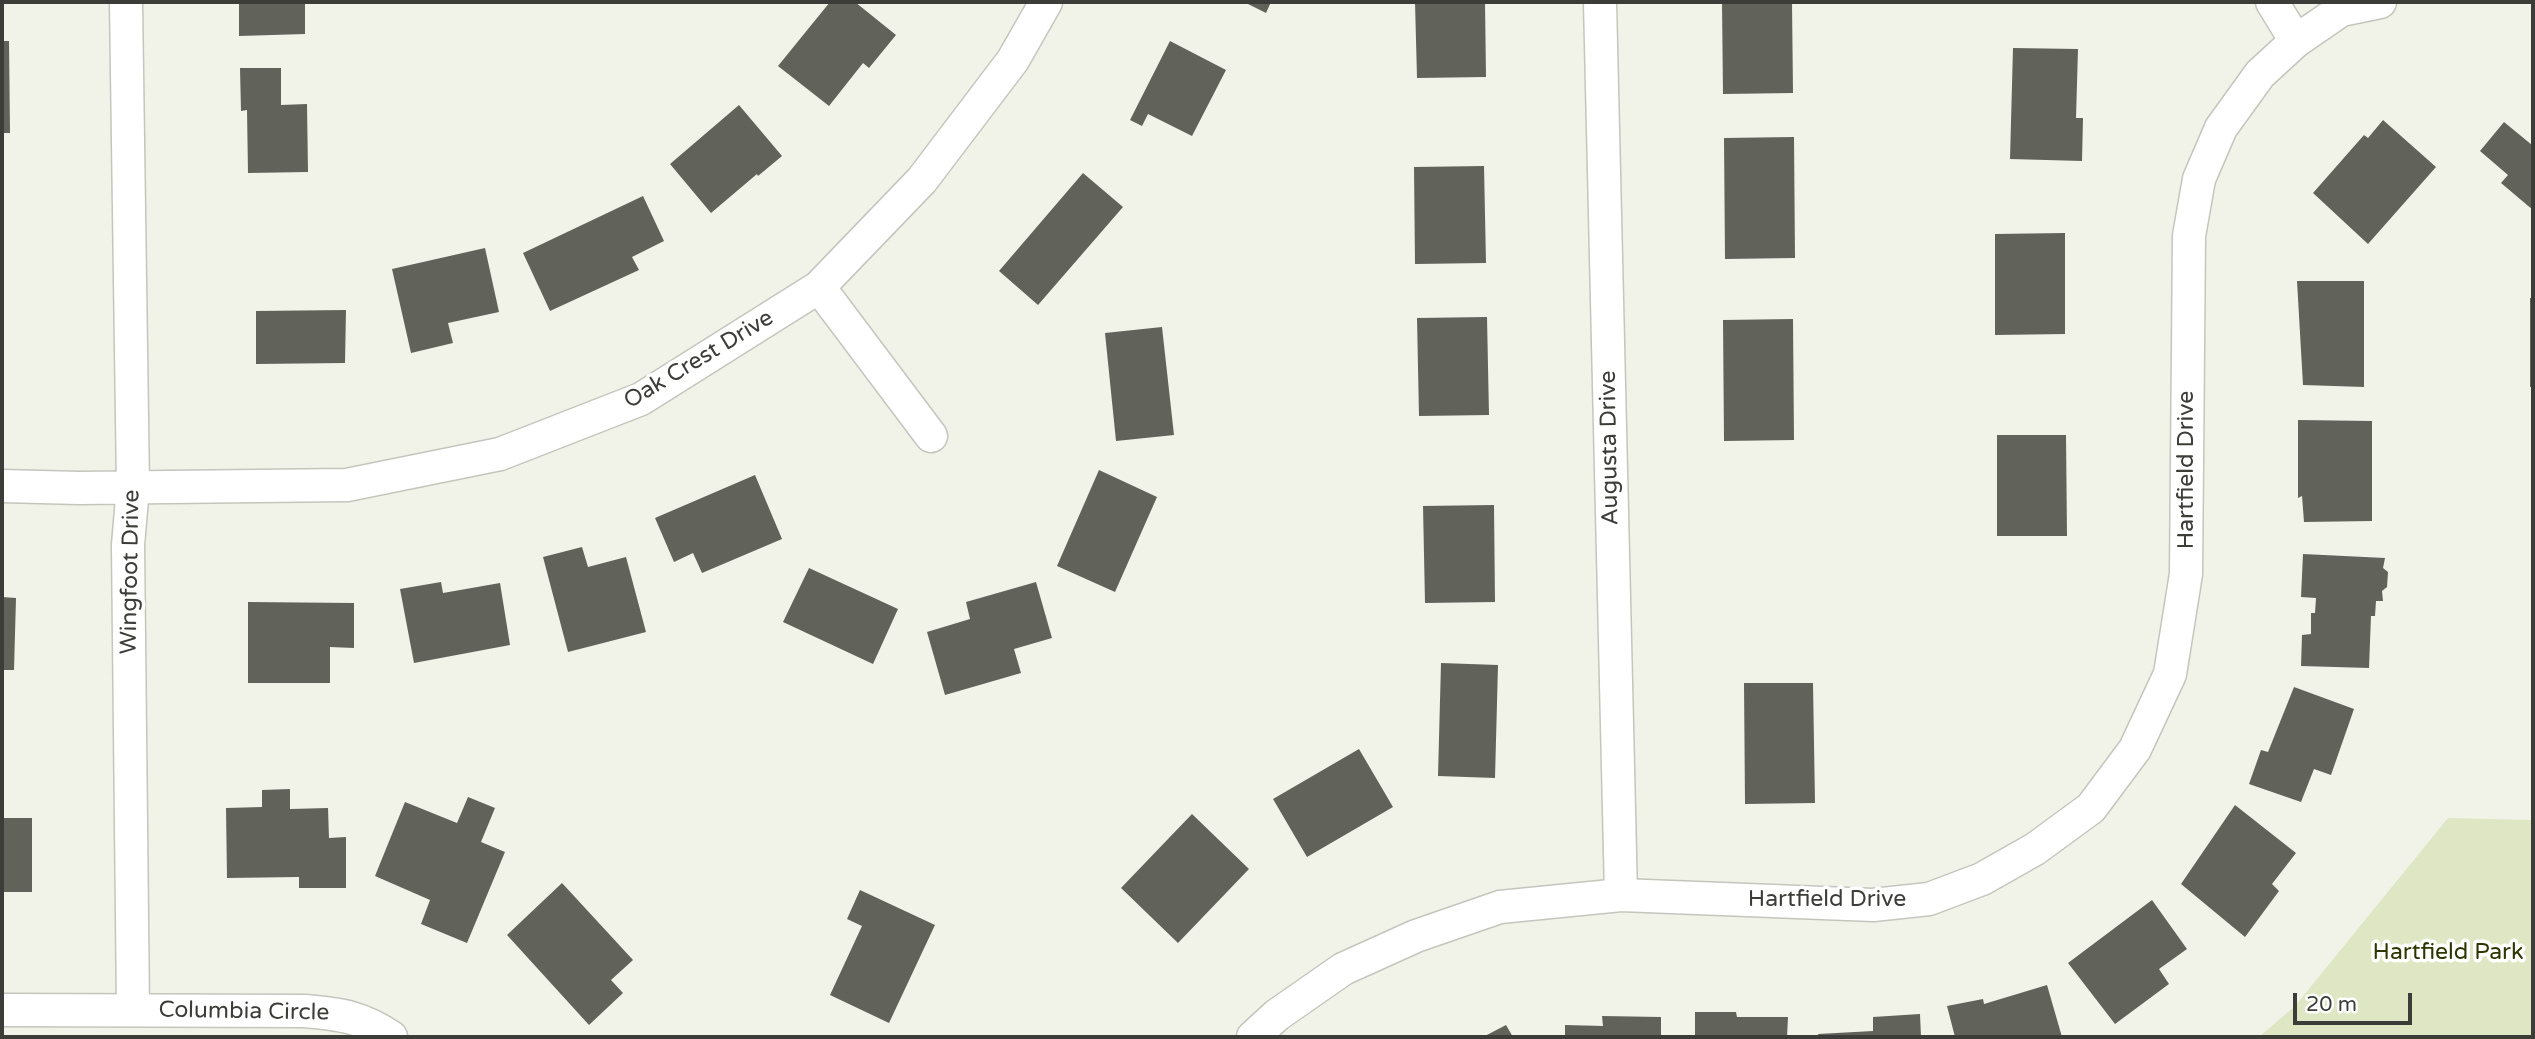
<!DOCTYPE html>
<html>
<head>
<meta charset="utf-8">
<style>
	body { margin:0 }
	#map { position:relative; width:2535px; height:1039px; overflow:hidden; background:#f1f3e9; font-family:"Varela Round",sans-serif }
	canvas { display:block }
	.frame { position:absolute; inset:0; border:4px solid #3c3d39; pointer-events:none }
	.scale { position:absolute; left:2293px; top:993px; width:119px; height:32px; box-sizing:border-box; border:4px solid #3c3d39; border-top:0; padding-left:9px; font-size:21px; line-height:24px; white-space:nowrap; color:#3c3d39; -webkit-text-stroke:5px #fff; paint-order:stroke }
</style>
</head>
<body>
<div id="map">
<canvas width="2535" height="1039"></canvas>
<div class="frame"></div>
<div class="scale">20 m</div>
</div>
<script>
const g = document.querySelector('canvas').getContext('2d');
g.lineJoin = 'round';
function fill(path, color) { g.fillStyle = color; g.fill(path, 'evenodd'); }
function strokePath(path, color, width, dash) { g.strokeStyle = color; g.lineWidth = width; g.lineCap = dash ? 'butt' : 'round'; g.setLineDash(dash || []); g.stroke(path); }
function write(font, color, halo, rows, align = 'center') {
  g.font = font + ' "Varela Round",sans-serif'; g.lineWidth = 7; g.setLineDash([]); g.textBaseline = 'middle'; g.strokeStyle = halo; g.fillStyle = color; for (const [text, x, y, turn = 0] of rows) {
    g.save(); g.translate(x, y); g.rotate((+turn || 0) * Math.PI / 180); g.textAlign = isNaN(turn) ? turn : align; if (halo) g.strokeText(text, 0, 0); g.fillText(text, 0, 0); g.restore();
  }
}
fill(new Path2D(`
	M2448,818L2533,820V1037H2259L2295,1006Z`), '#dee6c3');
fill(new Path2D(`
	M239,2H305V34L239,36Z
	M830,2H855L896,35L869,68L863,63L829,106L778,66Z
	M1244,2H1271L1266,13Z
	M1415,2H1485L1486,77L1417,78Z
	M1722,2H1792L1793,93L1723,94Z
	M2,41H9L10,133H2Z
	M1170,41L1226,70L1192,136L1148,114L1142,126L1130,120Z
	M2013,48L2078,49L2076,118H2083L2082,161L2010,159Z
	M240,68H281V105L307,104L308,172L248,173L247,110L241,111Z
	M739,105L782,156L758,176L757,174L711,213L670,164Z
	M2383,120L2436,167L2368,244L2313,193L2364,135L2368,138Z
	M2504,122L2532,145L2533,143V210L2501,183L2508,175L2480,151Z
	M1794,137L1795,258L1725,259L1724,138Z
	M1484,166L1486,263L1415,264L1414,167Z
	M1083,173L1123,207L1038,305L999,271Z
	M643,196L664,241L632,257L639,270L550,311L523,253Z
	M2065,233V334L1995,335V234Z
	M485,248L499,312L448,323L453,343L411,353L392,269Z
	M2297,281H2364V387L2303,385Z
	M2530,298H2533V387H2530Z
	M346,310L345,363L256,364V311Z
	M1487,317L1489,415L1419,416L1417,318Z
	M1793,319L1794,440L1724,441L1723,320Z
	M1162,327L1174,435L1116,441L1105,333Z
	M2298,420L2372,421V521L2304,522L2302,496L2298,498Z
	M1997,435H2066L2067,536H1997Z
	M1099,470L1157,497L1115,592L1057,566Z
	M755,475L782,539L702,573L693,553L674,562L655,518Z
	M1494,505L1495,602L1425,603L1423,506Z
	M582,547L588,567L626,557L646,632L568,652L543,557Z
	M2303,554L2385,558L2383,568L2388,572L2387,587L2382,591L2383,601H2376L2375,616H2371L2369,668L2301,666L2302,635L2311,634V613H2315L2316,598L2301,597Z
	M809,568L898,609L873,664L783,622Z
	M441,582L443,593L500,583L510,645L414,663L400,589Z
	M1036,582L1052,638L1014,649L1021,673L945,695L927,632L970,619L966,602Z
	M2,597L16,598L14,670H2Z
	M248,602L354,603V648L330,647V683H248Z
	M1441,663L1498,665L1495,778L1438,776Z
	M1744,683H1813L1815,803L1745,804Z
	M2294,687L2354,709L2331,775L2314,769L2301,802L2249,784L2261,750L2268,752Z
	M1359,749L1393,807L1307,857L1273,799Z
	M290,789V809L328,808L329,838L346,837V888H299V877L227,878L226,808L262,807V790Z
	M468,797L495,808L481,842L505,852L467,943L421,924L430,900L375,876L405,802L457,823Z
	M2235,805L2296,853L2272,884L2279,891L2245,937L2181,884Z
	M1192,814L1249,869L1178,943L1121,888Z
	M2,818H32V892H2Z
	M562,883L633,960L611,980L623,993L589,1025L507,935Z
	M860,890L935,925L889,1023L830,995L862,926L847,919Z
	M2152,900L2187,949L2159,969L2169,984L2115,1024L2068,963Z
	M2047,985L2062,1037H1955L1947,1006L1983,999L1984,1004Z
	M1695,1012H1736L1737,1017H1788L1787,1037H1695Z
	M1920,1014L1921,1037H1819L1818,1034L1873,1031V1017Z
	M1602,1016L1661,1017V1037H1565V1025L1603,1026Z
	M1506,1025L1513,1037H1483Z`), '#61635b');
const street = new Path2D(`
	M126,2L133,487L128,545L133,1010
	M1600,2L1621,895
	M2272,2L2296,41
	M819,287L931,436
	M2,486L79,488L347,485L500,454L641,399L819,287L922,180L1013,60L1046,2
	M2,1010L305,1011C340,1014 362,1017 391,1037
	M1253,1037L1277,1015L1343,969L1416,936L1500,907L1621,895L1873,905L1929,899L1982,879L2035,849L2091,808L2135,749L2170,674L2186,574L2189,236L2199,179L2221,128L2260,74L2296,41L2341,10L2380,2`);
strokePath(street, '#c4c6bd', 35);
strokePath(street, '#fff', 32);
write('23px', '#3c3d39', '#fff', [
	["Oak Crest Drive",699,360,-31],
	["Augusta Drive",1610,448,-91],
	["Hartfield Drive",2187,470,-90],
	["Wingfoot Drive",131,572,-89],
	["Hartfield Drive",1827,900],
	["Columbia Circle",244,1012,1]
]);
write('23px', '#2e3600', '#fff', [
	["Hartfield Park",2448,953]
]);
</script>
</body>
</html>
